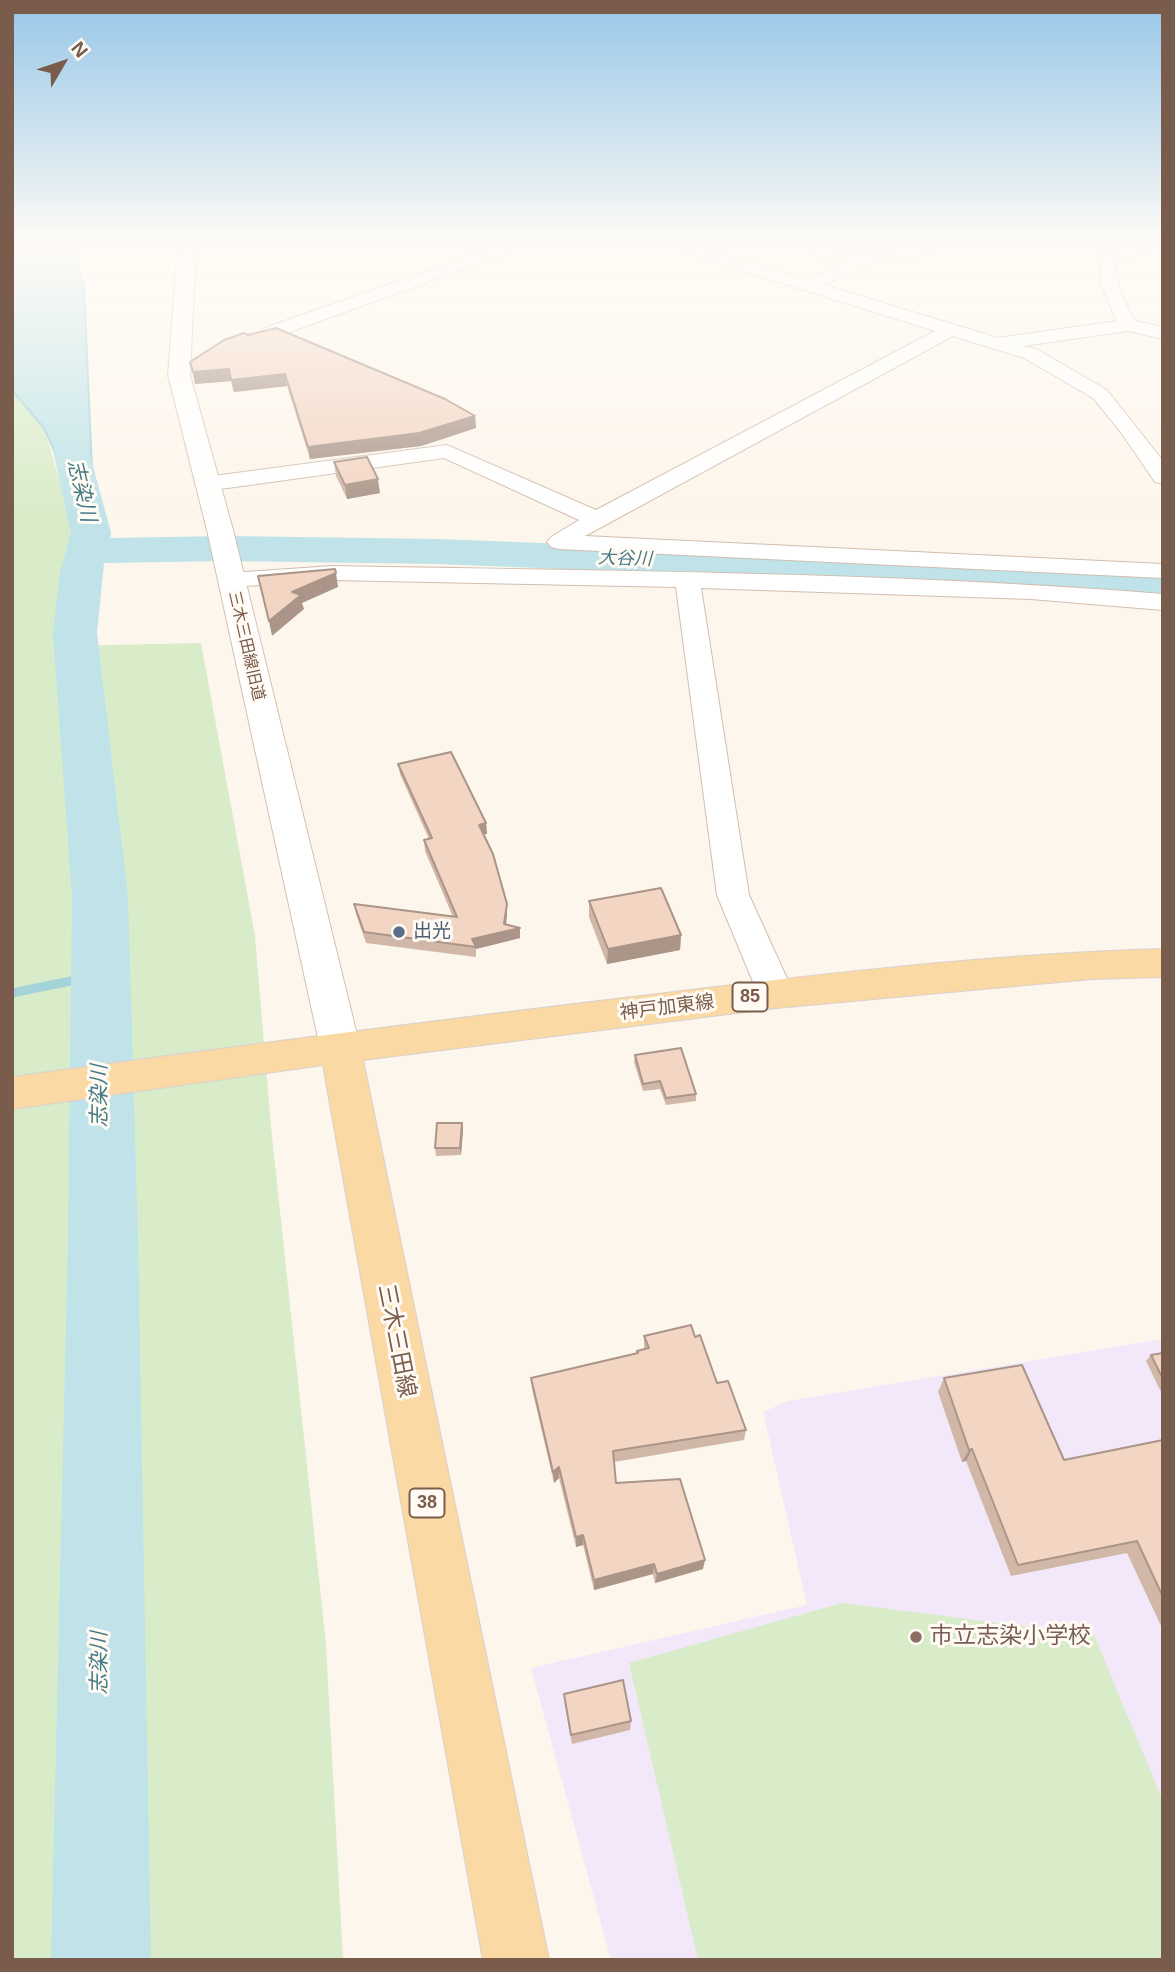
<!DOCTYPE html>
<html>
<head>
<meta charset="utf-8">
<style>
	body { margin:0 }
	#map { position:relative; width:1175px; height:1972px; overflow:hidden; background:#fdf6ec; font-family:Arial,sans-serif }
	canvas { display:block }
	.frame { position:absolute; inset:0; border:14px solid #7a5c4d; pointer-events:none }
	.north { position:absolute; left:28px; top:28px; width:70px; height:70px; -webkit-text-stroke:5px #fffaf3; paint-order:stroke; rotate:51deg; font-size:19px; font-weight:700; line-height:28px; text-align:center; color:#7a5c4d }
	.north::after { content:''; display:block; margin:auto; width:24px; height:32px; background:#7a5c4d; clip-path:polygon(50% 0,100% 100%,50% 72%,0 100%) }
</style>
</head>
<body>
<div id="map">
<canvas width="1175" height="1972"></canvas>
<div class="frame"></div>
<div class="north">N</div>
</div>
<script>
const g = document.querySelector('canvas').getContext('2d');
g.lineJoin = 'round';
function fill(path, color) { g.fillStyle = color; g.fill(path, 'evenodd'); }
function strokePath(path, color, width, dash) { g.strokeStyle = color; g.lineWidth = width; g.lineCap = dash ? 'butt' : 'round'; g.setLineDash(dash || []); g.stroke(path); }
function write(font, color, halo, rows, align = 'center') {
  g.font = font + ' Arial,"Noto Sans JP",sans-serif'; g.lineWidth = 6; g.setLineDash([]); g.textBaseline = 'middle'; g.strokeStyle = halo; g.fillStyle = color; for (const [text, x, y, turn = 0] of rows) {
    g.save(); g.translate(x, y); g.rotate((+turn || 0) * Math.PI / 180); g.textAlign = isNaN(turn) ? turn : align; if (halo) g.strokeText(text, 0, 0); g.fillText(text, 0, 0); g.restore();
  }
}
fill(new Path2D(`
	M1163,1339V1960H611L531,1668L807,1605L763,1412L788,1401Z`), '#f3e8fa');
fill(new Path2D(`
	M12,390L44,428L71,519L66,646L201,643L255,936L271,1126L326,1645L343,1960H12Z
	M842,1603L1094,1635L1163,1801V1960H698L629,1663Z`), '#d8ecc9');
const water = new Path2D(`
	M12,243H73L84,287L95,541L44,428L12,390Z`);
fill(water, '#bfe3e8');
strokePath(water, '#a5d3da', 2);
strokePath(new Path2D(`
	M12,993L100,975`), '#a5d3da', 9);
fill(new Path2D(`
	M71,440L84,443L89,451L111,533L110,538L227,536L438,539L1163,567V593L438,564L227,561L104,563L97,633L128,897L138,1240L151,1960H51L68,1240L72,897L53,633L60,573L71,533L53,451L58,443Z`), '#bfe3e8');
const street = new Path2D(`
	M507,243H529L527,246L276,337H262L260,333L262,329Z
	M661,243H685L807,280L845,262L776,246L774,243H802L858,255L868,249L876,253L932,243H963L955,248L867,265L824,285L998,338L1117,321L1101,284L1099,257L1107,252L1163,243V250L1115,260C1115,283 1124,302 1135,321L1163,327V339L1128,331L1023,346L1038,350L1107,390L1163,461V484L1155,482L1120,431L1093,398L1024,358L953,336L585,536L1163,564V578L559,549L551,547L547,542L551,537L579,520L444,458L206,491L198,489L195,484L198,479L206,477L447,445L596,510L935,331L663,246Z
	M333,566C610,571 887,572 1163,594V610L1031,599L701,588L749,895L794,994L788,1003L776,1007L764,1003L758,994L717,895L676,587L333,580L230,587L221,585L218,580L221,575L230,573Z`);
const secondary = new Path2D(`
	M178,243H196L190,375L233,530L360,1047L354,1058L340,1062L326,1058L320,1047L207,530L168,375Z`);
const primary = new Path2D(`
	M1163,949V977L1092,979L776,1008L363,1060L549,1960H483L323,1065L12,1109V1077C222,1048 431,1021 641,996C814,975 989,954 1163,949Z`);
strokePath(street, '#d1beb0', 2);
strokePath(secondary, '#d6c0b0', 2);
strokePath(primary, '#dad1cd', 2);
fill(street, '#fff');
fill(secondary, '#fff');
fill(primary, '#fbd9a5');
fill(new Path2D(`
	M830,243H875L844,248Z
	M224,340L475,416L476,428L421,446L310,459L287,386L234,392L231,381L195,384L190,362Z
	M334,462L380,493L347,499L336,476Z
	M398,764L486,823L487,834H484L507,904V915L506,924L520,938L476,949V957L366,943L356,914L354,904L453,917L425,851L424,840L429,839L400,774Z
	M589,901L681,935L680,950L607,964L589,917Z
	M635,1055L696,1094V1101L666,1105L660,1089L643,1091L634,1062Z
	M463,1130L461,1155L436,1156L435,1148Z
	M644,1336L695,1337L717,1383L746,1430L744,1440L614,1462L616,1483L703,1569L655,1583L653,1574L594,1590L583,1545L576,1547L559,1478L554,1483L532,1389L531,1378L637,1354V1351L644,1349Z
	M1163,1353V1394H1162L1146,1361L1151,1355Z
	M944,1378L1064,1460L1163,1440V1630L1127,1553L1011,1576L966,1461L962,1462L938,1392Z
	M564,1694L631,1721L630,1730L572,1744L565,1704Z`), '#d1b7a8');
fill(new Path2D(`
	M844,243H875L844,248Z
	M229,369L231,381L195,384L193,372Z
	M285,374L287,386L234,392L231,380Z
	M475,416L476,428L421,446L310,459L308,447Z
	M378,479L380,493L347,499L345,485Z
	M336,573L338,587L302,603L304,609L272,636L269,621L292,592Z
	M486,823L487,834L480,835L479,825Z
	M507,904V915L505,931L520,928V938L476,949L472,939Z
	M681,935L680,950L607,964L608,949Z
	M462,1123L463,1130L461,1155L460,1148Z
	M972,1449L966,1461L962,1462L969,1450Z
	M559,1467V1478L554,1483L553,1472Z
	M583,1535V1545L576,1547V1537Z
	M705,1560L703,1569L655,1583L657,1574Z
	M654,1564L653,1574L594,1590V1580Z`), '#aa9588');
const building = new Path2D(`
	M276,328L445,399L475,416L419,433L308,447L285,374L231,380L229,369L193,372L190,362L224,340L244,333L248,335Z
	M367,457L378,479L345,485L334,462Z
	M335,569L336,573L292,592L301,595L269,621L258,576Z
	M451,752L486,823L479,825L493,854L507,904L504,924L520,928L472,939L476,947L364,932L354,904L457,917L424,840L432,838L398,764Z
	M661,888L681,935L608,949L589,901Z
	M681,1048L696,1094L666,1098L660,1081L643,1084L635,1055Z
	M437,1123H462L460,1148H435Z
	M691,1325L695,1337L700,1335L717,1383L728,1381L746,1430L613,1451L616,1483L680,1479L705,1560L657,1574L654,1564L594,1580L583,1535L576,1537L559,1467L553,1472L531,1378L638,1353L637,1351L649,1348L644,1336Z
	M1163,1353V1379L1151,1355Z
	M1022,1365L1064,1460L1163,1440V1597L1137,1541L1018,1565L972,1449L969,1450L944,1378Z
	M623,1680L631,1721L571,1735L564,1694Z`);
fill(building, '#f3d5c3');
strokePath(building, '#aa9588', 2);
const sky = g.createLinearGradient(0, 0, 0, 519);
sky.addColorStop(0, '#97c7e8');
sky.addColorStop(0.47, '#fefbf6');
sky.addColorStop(1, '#fefbf600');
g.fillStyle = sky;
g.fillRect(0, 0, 1175, 519);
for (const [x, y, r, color] of [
	[399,932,7,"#5c6f8a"],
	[916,1637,7,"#8d6e63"]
]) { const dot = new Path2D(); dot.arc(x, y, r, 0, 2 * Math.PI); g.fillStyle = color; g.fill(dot); strokePath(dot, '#fffaf3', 2.5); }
write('16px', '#7a5c4d', '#fffaf3', [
	["三木三田線旧道",246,646,77]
]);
write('italic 18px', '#437c86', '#fffaf3', [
	["大谷川",625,559,2]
]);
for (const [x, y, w] of [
	[750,997,35],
	[427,1503,35]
]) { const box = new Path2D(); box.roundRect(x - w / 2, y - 14.5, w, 29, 5); g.fillStyle = '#fffaf3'; g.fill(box); strokePath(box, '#7a5c4d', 2); }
write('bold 18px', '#7a5c4d', null, [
	["85",750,997],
	["38",427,1503]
]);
write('19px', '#4e5e75', '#fffaf3', [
	["出光",413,932]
], 'left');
write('19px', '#7a5c4d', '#fffaf3', [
	["神戸加東線",667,1008,-7]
]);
write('italic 21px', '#437c86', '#fffaf3', [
	["志染川",81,491,77],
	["志染川",100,1096,-90],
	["志染川",100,1663,-90]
]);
write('23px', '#7a5c4d', '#fffaf3', [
	["三木三田線",396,1341,79]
]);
write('23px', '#785e54', '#fffaf3', [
	["市立志染小学校",930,1637]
], 'left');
</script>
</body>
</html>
